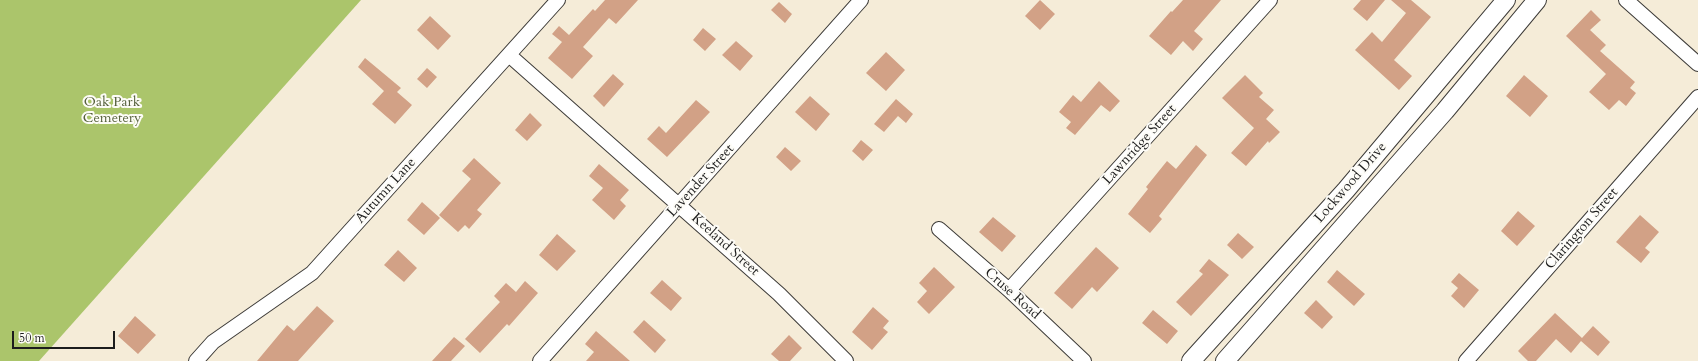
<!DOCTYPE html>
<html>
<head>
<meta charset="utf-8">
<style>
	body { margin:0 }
	#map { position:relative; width:1698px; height:361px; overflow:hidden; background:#f5ecd8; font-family:Cardo,serif }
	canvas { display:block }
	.scale { position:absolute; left:12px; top:331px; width:103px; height:18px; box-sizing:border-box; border:2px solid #1c1c1c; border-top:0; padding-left:5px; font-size:12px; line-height:14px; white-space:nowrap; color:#1c1c1c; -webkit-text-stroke:3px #fdfcf7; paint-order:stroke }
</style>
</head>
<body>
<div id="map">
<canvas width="1698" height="361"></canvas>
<div class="scale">50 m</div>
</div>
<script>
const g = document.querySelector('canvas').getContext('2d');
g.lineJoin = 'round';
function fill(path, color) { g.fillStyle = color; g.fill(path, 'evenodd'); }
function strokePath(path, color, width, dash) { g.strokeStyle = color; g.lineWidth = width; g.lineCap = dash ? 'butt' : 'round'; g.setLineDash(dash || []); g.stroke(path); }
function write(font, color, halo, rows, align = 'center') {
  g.font = font + ' Cardo,serif'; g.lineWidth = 4; g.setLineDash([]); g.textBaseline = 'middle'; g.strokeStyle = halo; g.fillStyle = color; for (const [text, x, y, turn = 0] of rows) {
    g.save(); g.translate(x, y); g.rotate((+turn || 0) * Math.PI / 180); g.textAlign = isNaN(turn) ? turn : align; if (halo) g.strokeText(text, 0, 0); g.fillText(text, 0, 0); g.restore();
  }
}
fill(new Path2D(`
	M0,0H361L39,361H0Z`), '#abc56b');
fill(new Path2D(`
	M605,0H638L616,24L609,18L583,47L593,56L572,79L548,58L562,42L552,34L559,26L569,35L593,9L595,11Z
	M1040,0L1055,14L1040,30L1025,16Z
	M1183,0H1221L1194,31L1203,39L1193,51L1183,41L1171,55L1149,36L1171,11L1172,12Z
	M1361,0H1385L1367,21L1353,9Z
	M1391,0H1411L1431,17L1394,60L1412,76L1399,90L1355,50L1372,32L1382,42L1406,13Z
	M779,2L792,14L785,23L771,10Z
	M1591,10L1601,20L1590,30L1606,45L1600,51L1635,82L1630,88L1636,93L1626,106L1619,100L1609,110L1589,92L1606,74L1566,36Z
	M430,16L451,36L438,50L417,30Z
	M703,28L716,39L705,51L693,40Z
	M736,41L753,56L740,71L722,55Z
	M886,52L905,70L886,91L866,73Z
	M365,58L401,88L397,92L412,105L395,124L372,104L384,91L358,67Z
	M427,68L437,77L427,88L417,79Z
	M613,74L624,84L604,107L593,96Z
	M1245,75L1263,93L1259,97L1274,110L1266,119L1280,132L1269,143L1268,141L1246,166L1231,153L1254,128L1222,98Z
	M1524,75L1548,96L1530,117L1506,96Z
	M1099,81L1120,101L1110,112L1101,105L1075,135L1066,128L1071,122L1059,112L1073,95L1081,102Z
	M810,96L830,114L816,131L795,112Z
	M896,99L913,114L906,123L898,116L884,132L874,124Z
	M696,100L710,112L667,157L647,139L659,126L666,133Z
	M530,113L542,125L527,141L515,130Z
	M861,140L873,150L863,161L852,151Z
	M1196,145L1207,155L1159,216L1162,219L1150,233L1128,214L1148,189L1146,187L1167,161L1176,169Z
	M785,147L801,161L791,171L776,157Z
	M474,158L501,183L477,210L482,214L469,229L465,225L458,232L439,215L471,179L462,171Z
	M599,164L629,190L620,200L626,206L614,220L592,200L603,188L589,176Z
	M422,202L440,218L424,235L407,220Z
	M1518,211L1535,226L1517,246L1501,231Z
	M1640,215L1659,232L1645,248L1650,252L1641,263L1616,242Z
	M993,217L1016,236L1002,252L979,232Z
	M1238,233L1254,247L1242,259L1227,245Z
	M557,234L576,251L557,271L539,255Z
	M1096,247L1119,268L1097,292L1092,287L1072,309L1054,293Z
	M398,250L417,268L404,282L384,265Z
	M1209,259L1229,275L1191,316L1176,302L1203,274L1199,271Z
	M934,267L955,287L929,314L917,302L927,291L919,283Z
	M1337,270L1365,294L1354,306L1327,282Z
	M1459,273L1479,290L1464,308L1451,296L1458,288L1451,282Z
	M662,280L682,298L671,311L650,293Z
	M525,281L538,293L509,326L507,324L480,353L465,339L500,302L494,296L506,283L516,292Z
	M1316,300L1333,317L1322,329L1304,313Z
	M317,306L334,321L298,361H257L287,325L294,331Z
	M873,307L889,321L883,328L888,332L872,350L852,332Z
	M1153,310L1178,331L1167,344L1142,323Z
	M1555,313L1582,338L1593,326L1610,342L1598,356L1581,341L1571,353L1556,339L1536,361H1528L1518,351Z
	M135,316L156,335L138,354L118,336Z
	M644,320L666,340L655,353L633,332Z
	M596,331L630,361H586L594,352L585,344Z
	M789,335L802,348L790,361H779L771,354Z
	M454,337L465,346L451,361H432Z`), '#d2a186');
const minor = new Path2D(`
	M1626,0L1698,64
	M509,55L779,294L846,361
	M939,229L1009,290L1084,361
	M1009,290L1270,0
	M196,361L213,342L312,273L558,0
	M540,361L861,0
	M1466,361L1698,97`);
const major = new Path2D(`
	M1191,361L1346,190L1506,0
	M1225,361L1445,111L1537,0`);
strokePath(minor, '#3d3b38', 16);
strokePath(major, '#3d3b38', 20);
strokePath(minor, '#fff', 14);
strokePath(major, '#fff', 18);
write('14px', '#55603c', '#fdfcf7', [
	["Oak Park",112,103],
	["Cemetery",112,119]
]);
write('14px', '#1c1c1c', '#fdfcf7', [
	["Lawnridge Street",1140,145,-48],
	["Lavender Street",701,181,-48],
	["Lockwood Drive",1351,183,-49],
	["Autumn Lane",386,191,-48],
	["Clarington Street",1582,229,-49],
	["Keeland Street",725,245,42],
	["Cruse Road",1012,294,42]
]);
</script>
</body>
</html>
